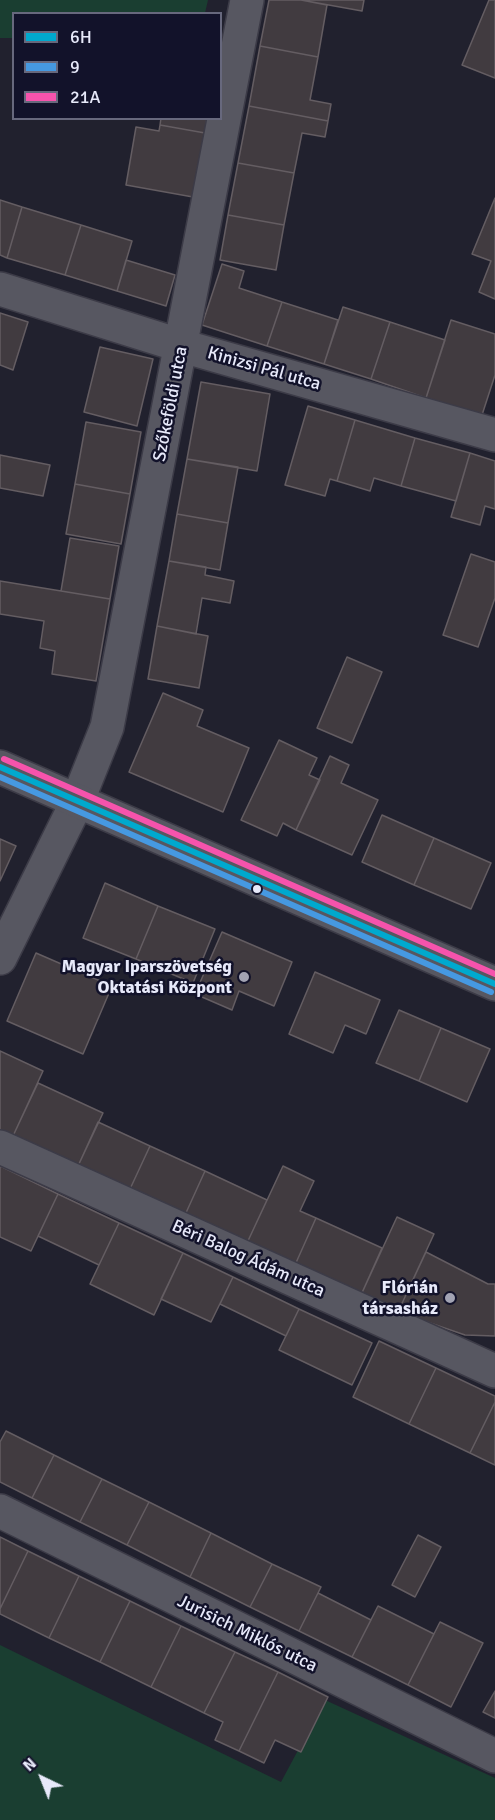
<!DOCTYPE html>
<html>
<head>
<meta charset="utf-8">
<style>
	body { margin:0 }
	#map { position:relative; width:495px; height:1820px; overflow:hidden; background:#21212e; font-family:Signika,sans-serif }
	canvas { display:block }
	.legend { position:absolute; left:12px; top:12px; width:210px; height:108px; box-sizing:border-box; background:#12122a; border:2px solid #67687d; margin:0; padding:8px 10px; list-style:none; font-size:18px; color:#e7e9fa }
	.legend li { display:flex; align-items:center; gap:12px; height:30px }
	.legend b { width:30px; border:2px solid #67687d }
	.north { position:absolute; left:12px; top:1748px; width:60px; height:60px; -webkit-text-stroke:4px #12122a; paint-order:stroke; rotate:317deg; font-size:16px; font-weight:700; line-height:24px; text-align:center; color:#e7e9fa }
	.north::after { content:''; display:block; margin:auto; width:21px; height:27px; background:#e7e9fa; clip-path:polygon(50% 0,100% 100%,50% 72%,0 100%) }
</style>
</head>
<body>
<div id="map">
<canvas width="495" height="1820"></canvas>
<ul class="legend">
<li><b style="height:8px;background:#00a9ce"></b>6H</li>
<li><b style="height:8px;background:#4699e1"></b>9</li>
<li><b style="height:8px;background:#f653ac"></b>21A</li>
</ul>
<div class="north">N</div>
</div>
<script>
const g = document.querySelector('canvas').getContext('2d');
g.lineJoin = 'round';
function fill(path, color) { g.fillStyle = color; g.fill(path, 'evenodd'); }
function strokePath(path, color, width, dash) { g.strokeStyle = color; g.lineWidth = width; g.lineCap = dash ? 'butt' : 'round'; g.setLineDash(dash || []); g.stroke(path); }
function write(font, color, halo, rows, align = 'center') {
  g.font = font + ' Signika,sans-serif'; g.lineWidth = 5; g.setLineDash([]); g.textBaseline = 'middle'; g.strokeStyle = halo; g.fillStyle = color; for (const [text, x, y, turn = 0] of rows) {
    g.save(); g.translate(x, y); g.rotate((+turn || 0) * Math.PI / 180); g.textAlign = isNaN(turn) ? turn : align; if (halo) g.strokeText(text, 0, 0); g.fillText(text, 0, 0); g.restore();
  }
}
fill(new Path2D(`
	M0,0H208L205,13L14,14L13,38H0Z
	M0,1645L281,1782L325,1700L495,1778V1820H0Z`), '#1a3e31');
const building = new Path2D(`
	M269,0H301L327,5L318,57L260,46Z
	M301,0H364L362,11Z
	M489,0H495V78L462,65Z
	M260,46L318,57L310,100L331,104L328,121L249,106Z
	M249,106L328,121L325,137L302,133L294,173L238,163Z
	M161,118H207L205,133L160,125Z
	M160,125L205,133L193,197L126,185L136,127L159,131Z
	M238,163L294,173L284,225L228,215Z
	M495,198V299L479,292L491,261L472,254Z
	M0,200L22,207L7,258L0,255Z
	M22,207L81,225L65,275L7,258Z
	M228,215L284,225L276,270L220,260Z
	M81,225L132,241L117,291L65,275Z
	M126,260L175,275L166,306L117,291Z
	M222,264L244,271L239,288L282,302L267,346L202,325Z
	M282,302L338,320L324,364L267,346Z
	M343,307L390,322L371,379L324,364Z
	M0,313L28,322L13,370L0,365Z
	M451,320L495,334V375L482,415L426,398Z
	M390,322L445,340L426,398L371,379Z
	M100,347L153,359L137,426L84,412Z
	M201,382L270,394L257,471L187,459Z
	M308,406L355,420L337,481L330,479L325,496L285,485Z
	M355,420L415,438L401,486L374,478L370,491L337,481Z
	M86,422L141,432L130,494L75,484Z
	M415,438L470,453L456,501L401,486Z
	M470,453L495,461V509L485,506L480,525L451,517Z
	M0,455L50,465L43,496L0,488Z
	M187,459L238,467L228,523L177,514Z
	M75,484L130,494L121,544L66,534Z
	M177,514L228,523L220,570L169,561Z
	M70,538L119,546L110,599L61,591Z
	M471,554L495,562V598L478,647L443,635Z
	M169,561L206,567L205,575L234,581L230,603L202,598L196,634L157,626Z
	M0,581L110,599L96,681L52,674L55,651L40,648L44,621L0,614Z
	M157,626L208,636L199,688L148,679Z
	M347,657L382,672L352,743L317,728Z
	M163,693L203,710L197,726L249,748L223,812L129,772Z
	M279,740L317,758L309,775L320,780L296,830L283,823L277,836L241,820Z
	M330,756L349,765L341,783L378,800L352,855L296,830Z
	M382,815L434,838L414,885L362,862Z
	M434,838L491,863L471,909L414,885Z
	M0,839L16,846L0,881Z
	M105,883L158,906L136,959L83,938Z
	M158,906L215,929L193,983L136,959Z
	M222,932L292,962L274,1006L239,991L232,1010L195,994Z
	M36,953L112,986L83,1054L7,1021Z
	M315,972L380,1000L366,1034L345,1025L333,1053L289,1034Z
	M399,1010L441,1028L419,1081L376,1063Z
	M441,1028L490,1049L467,1102L419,1081Z
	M0,1051L43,1071L13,1136L0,1130Z
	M38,1083L103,1113L78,1166L13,1136Z
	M98,1122L150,1146L130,1189L78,1166Z
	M150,1146L205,1171L185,1215L130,1189Z
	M0,1166L58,1194L31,1251L0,1237Z
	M283,1166L314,1181L300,1211L316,1218L295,1265L247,1243Z
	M205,1171L267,1200L247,1243L185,1215Z
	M58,1194L119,1223L99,1265L38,1236Z
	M397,1217L434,1234L398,1312L361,1295Z
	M316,1218L382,1248L361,1295L295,1265Z
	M119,1223L183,1253L154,1315L90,1284Z
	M426,1252L488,1284H495V1336L465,1335L398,1312Z
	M183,1253L233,1277L211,1322L161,1299Z
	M233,1277L299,1309L286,1336L220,1304Z
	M299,1309L372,1343L352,1385L279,1350Z
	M379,1341L436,1368L409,1424L353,1397Z
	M436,1368L495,1396V1402L470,1453L409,1424Z
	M495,1402V1465L470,1453Z
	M6,1431L54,1455L32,1498L0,1482V1442Z
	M54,1455L102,1479L80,1522L32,1498Z
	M102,1479L149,1502L127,1545L80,1522Z
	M149,1502L211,1533L190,1577L127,1545Z
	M211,1533L272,1564L250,1607L190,1577Z
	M418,1535L441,1547L415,1597L392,1585Z
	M0,1537L28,1551L0,1609Z
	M28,1551L79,1576L49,1638L0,1614V1609Z
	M272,1564L321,1587L299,1631L250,1607Z
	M79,1576L130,1601L100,1662L49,1638Z
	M318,1593L371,1620L352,1657L299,1631Z
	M130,1601L181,1626L151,1687L100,1662Z
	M378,1606L434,1634L408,1685L352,1657Z
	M440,1622L483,1643L451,1707L408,1685Z
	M181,1626L235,1652L204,1713L151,1687Z
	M235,1652L278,1672L239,1751L215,1740L223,1722L204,1713Z
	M278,1672L328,1697L301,1752L275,1740L264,1763L239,1751Z
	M495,1691V1718L483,1712Z`);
fill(building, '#413b40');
strokePath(building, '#645d62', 1.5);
const minor = new Path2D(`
	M0,289L182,346L495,435
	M0,958L77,802L107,727L247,0
	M0,1147L495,1371
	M0,1511L495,1756`);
const tertiary = new Path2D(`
	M0,767L495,984`);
strokePath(minor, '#3c3b47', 36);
strokePath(tertiary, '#3c3b47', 36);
strokePath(minor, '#575761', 33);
strokePath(tertiary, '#575761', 33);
strokePath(new Path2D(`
	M0,767L495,984`), '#00a9ce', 6);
strokePath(new Path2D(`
	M0,777L491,992`), '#4699e1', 6);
strokePath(new Path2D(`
	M4,759L495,974`), '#f653ac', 6);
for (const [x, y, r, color] of [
	[257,889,5,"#e7e9fa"],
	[244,977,6,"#a2a3b3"],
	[450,1298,6,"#a2a3b3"]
]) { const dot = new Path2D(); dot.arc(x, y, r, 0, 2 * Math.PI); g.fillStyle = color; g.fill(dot); strokePath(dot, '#12122a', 2); }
write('18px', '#e7e9fa', '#12122a', [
	["Kinizsi Pál utca",264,369,16],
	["Szőkeföldi utca",171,404,-79],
	["Béri Balog Ádám utca",248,1259,24],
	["Jurisich Miklós utca",247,1634,26]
]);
write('bold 18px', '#e7e9fa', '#12122a', [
	["Magyar Iparszövetség",232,967],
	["Oktatási Központ",232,988],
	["Flórián",438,1288],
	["társasház",438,1309]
], 'right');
</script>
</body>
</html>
